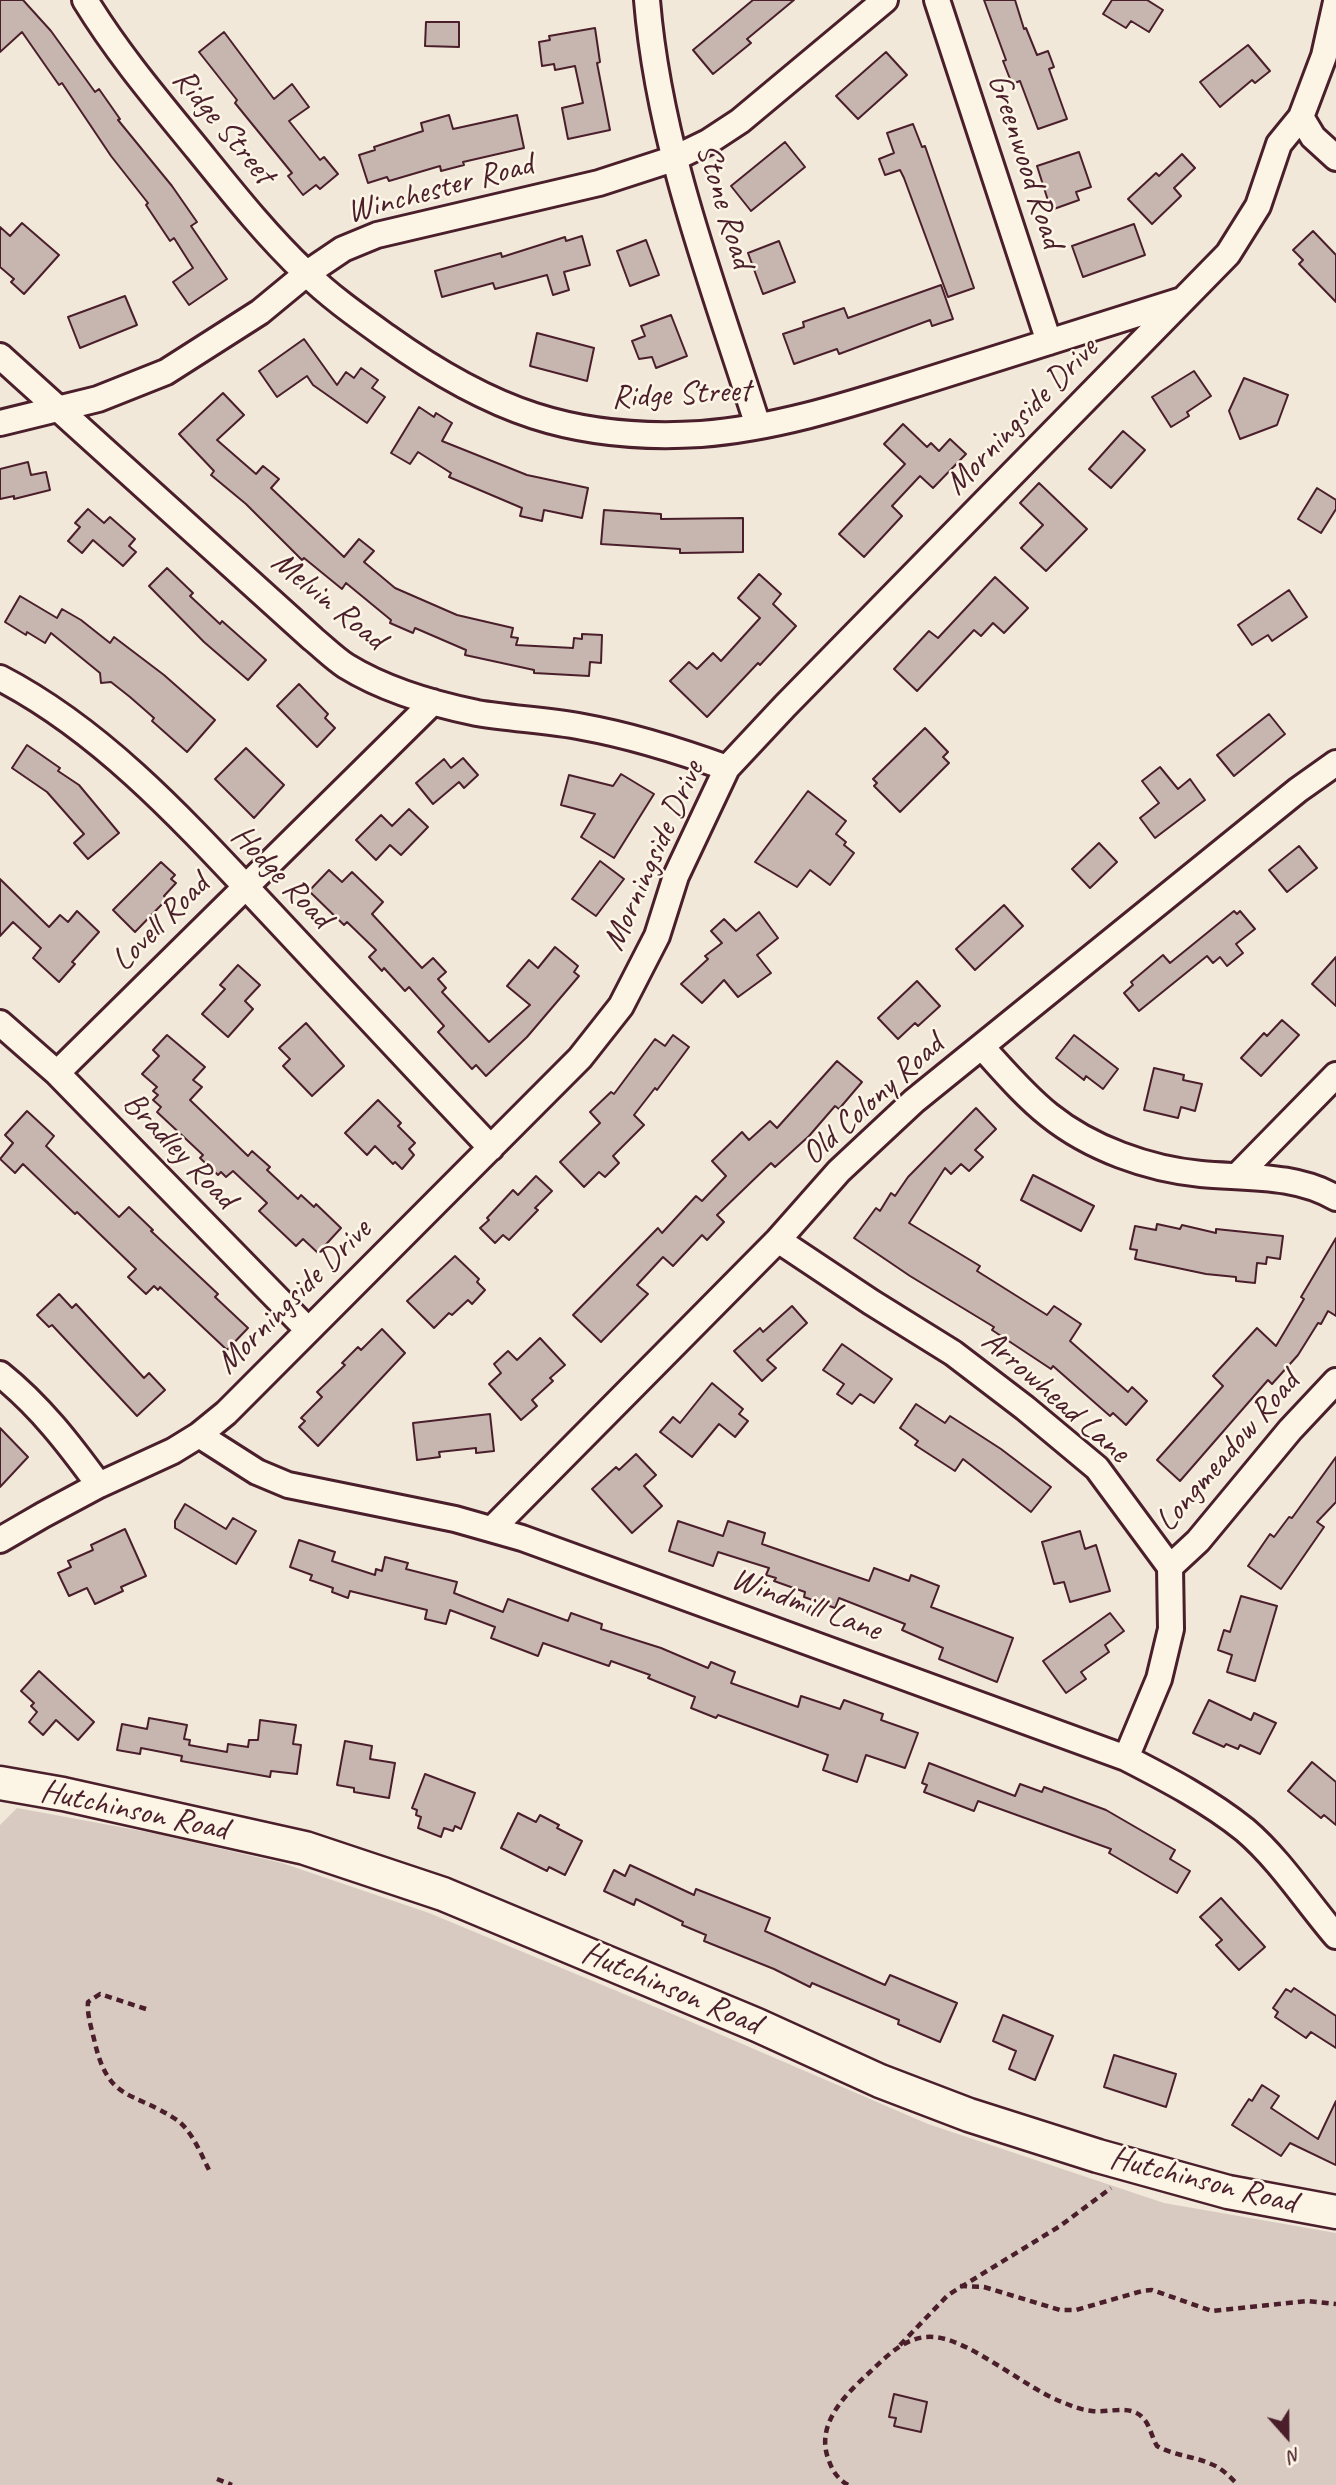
<!DOCTYPE html>
<html>
<head>
<meta charset="utf-8">
<style>
	body { margin:0 }
	#map { position:relative; width:1336px; height:2485px; overflow:hidden; background:#f1e8da; font-family:Caveat,sans-serif }
	canvas { display:block }
	.north { position:absolute; left:1252px; top:2401px; width:70px; height:70px; -webkit-text-stroke:5px #fcf5e5; paint-order:stroke; rotate:159deg; font-size:19px; font-weight:700; line-height:28px; text-align:center; color:#4a1f2b }
	.north::after { content:''; display:block; margin:auto; width:24px; height:32px; background:#4a1f2b; clip-path:polygon(50% 0,100% 100%,50% 72%,0 100%) }
</style>
</head>
<body>
<div id="map">
<canvas width="1336" height="2485"></canvas>
<div class="north">N</div>
</div>
<script>
const g = document.querySelector('canvas').getContext('2d');
g.lineJoin = 'round';
function fill(path, color) { g.fillStyle = color; g.fill(path, 'evenodd'); }
function strokePath(path, color, width, dash) { g.strokeStyle = color; g.lineWidth = width; g.lineCap = dash ? 'butt' : 'round'; g.setLineDash(dash || []); g.stroke(path); }
function write(font, color, halo, rows, align = 'center') {
  g.font = font + ' Caveat,sans-serif'; g.lineWidth = 5; g.setLineDash([]); g.textBaseline = 'middle'; g.strokeStyle = halo; g.fillStyle = color; for (const [text, x, y, turn = 0] of rows) {
    g.save(); g.translate(x, y); g.rotate((+turn || 0) * Math.PI / 180); g.textAlign = isNaN(turn) ? turn : align; if (halo) g.strokeText(text, 0, 0); g.fillText(text, 0, 0); g.restore();
  }
}
fill(new Path2D(`
	M17,1808L158,1834L282,1863L429,1913L689,2021L928,2124L1164,2203L1336,2233V2485H0V1825Z`), '#d8cac0');
const building = new Path2D(`
	M0,0H23L51,31L95,92L99,89L120,119L118,120L172,186L197,222L191,226L227,279L189,305L173,282L193,268L174,238L170,241L146,205L148,203L111,156L62,83L59,85L22,32L0,52Z
	M753,0H794L747,39L751,43L713,74L693,50Z
	M984,0H1015L1024,29L1026,28L1037,55L1048,51L1054,67L1049,69L1067,119L1038,129L1020,81L1012,84L1003,61L1006,60Z
	M1112,0H1147L1163,10L1149,32L1131,21L1126,28L1103,14Z
	M426,22H459V47L425,46Z
	M595,28L600,62L597,63L610,130L568,139L562,108L583,103L575,66L555,70L554,64L542,66L539,42L550,40L549,36Z
	M224,32L274,99L292,84L309,107L289,121L320,160L324,157L338,174L320,189L316,185L303,195L288,176L292,173L235,103L237,100L199,52Z
	M1248,45L1270,71L1255,83L1252,80L1220,107L1200,82Z
	M886,52L907,75L858,119L836,96Z
	M449,115L453,129L517,115L524,148L463,162L464,165L441,171L440,166L389,181L387,177L368,183L359,155L375,150L374,147L423,131L421,123Z
	M913,124L922,147L925,146L974,288L948,297L904,178L900,170L885,175L879,159L894,153L887,133Z
	M785,142L805,167L751,211L731,186Z
	M1079,152L1091,187L1076,192L1079,200L1051,210L1037,166Z
	M1182,154L1195,168L1174,188L1181,196L1152,224L1128,199L1156,173L1159,176Z
	M22,223L59,255L24,294L11,282L14,279L0,267V227L10,236Z
	M1134,224L1145,255L1083,277L1072,246Z
	M1313,231L1336,255V302L1299,264L1303,260L1293,250Z
	M582,236L590,265L564,272L569,290L553,295L547,275L495,289L493,283L442,297L435,271L501,253L502,257L565,237L566,241Z
	M646,240L659,275L630,286L617,251Z
	M779,241L795,282L763,294L748,253Z
	M941,285L953,319L932,326L930,320L839,354L837,349L794,364L783,334L804,327L803,322L844,308L848,318Z
	M125,296L137,325L80,348L68,317Z
	M671,315L687,356L656,368L652,357L639,359L632,341L645,336L641,326Z
	M537,333L594,348L587,381L530,366Z
	M304,339L337,385L346,372L354,378L361,368L378,380L372,388L385,397L367,423L313,385L307,376L277,397L259,371Z
	M1194,371L1211,396L1187,412L1189,416L1171,427L1152,397Z
	M1244,378L1288,395L1277,425L1240,439L1229,411Z
	M223,393L244,415L217,440L256,474L263,466L279,479L271,488L344,557L359,539L374,551L364,562L395,588L457,615L513,628L511,637L518,638L516,645L573,648L574,638L582,639V634L602,635L601,663L590,662L589,676L534,673V670L465,655L466,650L415,628L413,633L390,623L391,620L346,583L342,589L304,558L302,560L246,504L211,475L214,471L179,434Z
	M419,407L434,417L436,413L452,423L442,441L527,475L588,488L582,518L544,510L542,521L520,516L522,508L449,477L451,473L418,452L410,464L391,453Z
	M903,424L927,447L931,443L939,451L950,439L966,454L933,488L920,476L892,506L902,516L864,557L839,534L905,464L884,444Z
	M1123,431L1145,450L1111,488L1089,469Z
	M28,462L31,475L46,472L50,490L14,499V496L0,499V469Z
	M1039,483L1087,529L1046,571L1021,548L1043,525L1020,503Z
	M1317,488L1336,500V509L1321,533L1298,519Z
	M88,509L104,523L110,517L135,539L129,546L136,552L123,566L93,540L82,553L68,541L80,527L75,523Z
	M604,510L661,514V519L743,518V552L680,553V549L601,544Z
	M167,568L193,593L190,596L220,624L222,621L266,660L248,680L204,642L149,586Z
	M759,574L781,594L773,604L796,626L760,665L758,663L707,717L670,681L689,662L697,669L713,653L721,661L760,618L738,598Z
	M995,577L1028,608L1004,633L993,623L981,636L974,630L917,691L894,669L929,631L938,638Z
	M1289,590L1307,617L1272,641L1268,635L1252,645L1238,625Z
	M20,596L57,618L62,609L81,620L110,643L114,637L164,675L215,720L187,752L152,721L154,718L130,697L111,682L101,683L100,673L51,633L45,643L27,632L26,635L5,622Z
	M299,684L328,714L325,718L335,728L317,747L277,706Z
	M1269,714L1285,734L1234,776L1217,755Z
	M925,728L948,752L943,757L949,763L900,812L874,786L877,783L873,779Z
	M27,745L60,768L58,771L79,785L119,833L88,859L74,843L84,834L47,792L12,768Z
	M246,748L284,785L254,818L215,779Z
	M463,758L478,775L464,788L459,782L433,804L416,783L444,759L451,768Z
	M1160,767L1178,789L1190,779L1205,800L1155,838L1140,818L1159,803L1142,781Z
	M621,774L654,794L614,858L581,837L595,814L561,805L569,775L613,786Z
	M808,791L846,821L836,834L846,842L844,845L854,853L830,885L810,870L797,887L755,862Z
	M409,809L428,827L401,855L390,845L376,860L356,840L381,815L392,826Z
	M1099,843L1117,862L1090,888L1072,869Z
	M1299,846L1317,868L1287,892L1269,870Z
	M600,861L624,879L596,916L572,899Z
	M161,862L175,875L171,879L176,883L164,896L167,899L135,932L113,910Z
	M329,870L342,882L352,872L383,902L372,914L422,968L433,958L446,972L438,979L446,988L442,992L489,1042L530,1005L507,986L529,960L538,968L555,947L578,966L574,972L579,976L527,1037L486,1076L476,1065L472,1069L438,1032L444,1026L409,987L405,991L384,968L382,971L369,957L376,950L347,922L344,925L309,891Z
	M0,879L49,927L60,915L68,922L77,911L99,932L72,962L75,964L59,982L33,958L41,948L13,922L0,936Z
	M1004,905L1023,926L975,970L956,949Z
	M1234,911L1237,914L1240,911L1255,929L1236,944L1243,953L1227,966L1220,957L1213,963L1207,956L1139,1011L1124,993L1133,985L1131,982L1163,955L1170,963Z
	M759,912L778,938L757,955L771,973L738,997L724,980L702,1003L681,984L708,959L705,956L722,943L711,931L724,919L736,931Z
	M1336,957V1006L1312,984Z
	M238,965L260,985L245,1001L253,1009L228,1037L202,1014L225,989L220,985Z
	M917,981L940,1006L918,1026L915,1023L898,1039L878,1018Z
	M1282,1020L1299,1035L1261,1076L1241,1058L1264,1033L1267,1036Z
	M306,1023L344,1066L312,1096L283,1066L290,1059L279,1048Z
	M167,1035L205,1067L193,1080L202,1087L190,1100L248,1156L252,1151L270,1167L267,1170L298,1199L301,1195L314,1207L316,1204L341,1228L318,1253L303,1239L296,1246L259,1211L267,1203L233,1171L226,1177L221,1172L218,1175L200,1158L203,1155L157,1112L161,1107L153,1100L158,1095L153,1091L157,1087L142,1074L159,1056L153,1050Z
	M673,1035L689,1047L657,1090L655,1088L634,1115L644,1125L613,1156L619,1163L605,1177L599,1172L584,1187L560,1162L600,1123L590,1112L611,1092L614,1094L655,1039L665,1046Z
	M1074,1035L1118,1069L1103,1089L1086,1076L1084,1080L1056,1058Z
	M837,1061L862,1082L839,1109L835,1106L809,1136L775,1167L771,1163L717,1215L724,1222L707,1240L702,1235L673,1266L663,1257L637,1285L648,1294L601,1342L573,1315L658,1228L662,1233L696,1196L702,1201L726,1176L712,1161L742,1132L749,1140L770,1121L777,1128Z
	M1154,1068L1184,1075L1183,1080L1202,1084L1195,1111L1181,1107L1178,1118L1144,1110Z
	M378,1100L401,1123L398,1126L415,1143L409,1149L414,1155L402,1169L395,1162L393,1164L375,1146L367,1155L345,1133Z
	M976,1108L996,1129L975,1150L983,1157L969,1171L961,1164L951,1174L945,1168L909,1223L980,1266L977,1271L1047,1315L1054,1306L1081,1324L1070,1341L1128,1392L1132,1387L1147,1401L1126,1425L1113,1413L1110,1416L1053,1366L1051,1369L992,1330L994,1327L910,1276L854,1238L876,1208L880,1211L891,1193L895,1196L908,1177Z
	M27,1111L54,1136L46,1146L119,1217L129,1207L153,1230L151,1231L218,1294L215,1297L248,1328L227,1350L160,1287L158,1290L154,1286L146,1294L128,1277L136,1269L77,1212L75,1214L23,1164L15,1173L0,1159L13,1143L5,1135Z
	M1033,1175L1094,1206L1081,1231L1021,1200Z
	M536,1176L552,1191L535,1208L538,1210L509,1240L503,1235L495,1243L480,1228L489,1220L487,1218L513,1190L518,1195Z
	M1157,1224L1180,1229L1182,1225L1216,1233V1229L1283,1236L1280,1259L1267,1257L1266,1264L1257,1263L1255,1283L1236,1281V1277L1206,1274L1135,1259L1137,1250L1130,1249L1135,1226L1156,1230Z
	M1336,1238V1316L1328,1311L1321,1324L1318,1323L1298,1355L1272,1384L1268,1380L1180,1481L1157,1460L1223,1386L1213,1376L1257,1328L1276,1346L1304,1299L1301,1297Z
	M455,1256L479,1279L477,1282L485,1290L472,1304L468,1300L452,1315L449,1313L434,1328L407,1301Z
	M59,1294L72,1308L76,1304L144,1378L149,1373L165,1390L137,1416L52,1325L49,1327L37,1315Z
	M792,1306L807,1323L767,1360L776,1368L762,1381L734,1351L760,1328L763,1332Z
	M382,1329L405,1353L318,1446L299,1427L305,1421L301,1418L322,1397L317,1392L345,1365L342,1363L358,1347L361,1350Z
	M540,1338L565,1365L550,1378L553,1381L532,1400L537,1406L521,1420L489,1384L501,1373L494,1364L508,1351L517,1360Z
	M842,1344L892,1379L874,1403L860,1394L852,1404L837,1394L844,1384L823,1370Z
	M712,1383L743,1409L739,1414L748,1421L735,1437L719,1424L692,1457L660,1432L673,1417L680,1423Z
	M916,1404L945,1423L950,1416L1001,1449L1051,1487L1031,1512L963,1459L955,1471L915,1445L918,1441L900,1428Z
	M490,1414L494,1451L476,1453V1448L439,1452L440,1457L417,1460L413,1423Z
	M0,1428L28,1457L0,1487Z
	M636,1454L656,1475L644,1486L662,1506L632,1533L592,1489L616,1467L619,1470Z
	M1336,1457V1502L1317,1522L1324,1527L1281,1589L1248,1566L1270,1534L1274,1537L1289,1517L1292,1518Z
	M185,1504L226,1529L233,1518L256,1531L236,1564L175,1528V1521Z
	M678,1521L723,1536L728,1521L765,1533L762,1544L869,1581L874,1568L909,1581L911,1575L939,1586L931,1607L1013,1638L997,1682L939,1659L943,1648L902,1630L905,1624L839,1598L835,1608L804,1597L805,1592L774,1581L776,1578L766,1575L769,1568L718,1552L713,1566L669,1551Z
	M125,1529L146,1576L121,1587L123,1591L95,1604L87,1588L69,1596L58,1573L71,1567L68,1561L93,1550L91,1545Z
	M1080,1531L1085,1549L1096,1545L1110,1591L1070,1602L1064,1582L1054,1584L1042,1542Z
	M299,1540L335,1552L332,1561L375,1575L376,1569L382,1571L385,1557L408,1563L406,1569L457,1582L454,1593L503,1612L508,1599L568,1621L571,1613L602,1624L601,1629L661,1648L708,1668L711,1662L735,1672L731,1683L798,1707L801,1696L840,1709L844,1700L883,1714L881,1720L918,1733L905,1768L866,1755L857,1782L823,1770L828,1755L718,1715L716,1718L691,1708L695,1697L648,1678L650,1675L611,1661L609,1666L543,1643L538,1656L491,1638L495,1627L450,1610L446,1624L425,1619L427,1610L350,1591L348,1598L332,1592L333,1588L310,1580L312,1575L290,1567Z
	M1241,1596L1277,1606L1255,1681L1227,1672L1232,1655L1218,1650L1224,1630L1230,1632Z
	M1110,1613L1124,1631L1105,1645L1109,1652L1081,1672L1086,1679L1066,1693L1043,1661Z
	M39,1671L94,1722L78,1740L56,1720L43,1735L29,1722L37,1712L31,1706L34,1703L21,1691Z
	M1209,1700L1251,1720L1254,1713L1276,1723L1260,1754L1240,1745L1238,1749L1226,1744L1224,1747L1193,1733Z
	M149,1718L187,1725L184,1739L190,1740L189,1745L227,1752L228,1744L248,1747L249,1740H258L260,1720L296,1725L293,1744L301,1745L297,1774L271,1771L270,1777L181,1761L182,1756L141,1748L140,1754L117,1750L122,1724L147,1729Z
	M345,1741L372,1746L370,1759L395,1763L389,1798L354,1792V1788L337,1785Z
	M1312,1762L1336,1782V1825L1324,1815L1321,1818L1288,1791Z
	M929,1763L1015,1796L1020,1784L1042,1792L1044,1787L1106,1810L1175,1850L1170,1859L1190,1871L1177,1893L1109,1853L1111,1849L978,1801L974,1811L924,1792L927,1785L922,1783Z
	M425,1774L475,1793L461,1829L455,1826L453,1831L444,1828L441,1837L418,1828L421,1817L416,1815L417,1810L412,1808Z
	M518,1813L536,1822L540,1815L559,1825L557,1828L582,1841L565,1875L549,1867L547,1871L501,1848Z
	M630,1865L694,1895L696,1889L770,1918L765,1931L885,1985L890,1975L957,2003L940,2042L898,2024L899,2020L812,1983L810,1987L774,1969L704,1941L706,1935L682,1925L683,1922L636,1899L634,1905L604,1891L614,1870L625,1876Z
	M1221,1898L1265,1947L1239,1970L1216,1945L1222,1940L1200,1917Z
	M1294,1988L1336,2016V2048L1311,2032L1306,2038L1275,2017L1278,2012L1273,2008L1286,1989L1291,1992Z
	M1003,2015L1053,2036L1035,2080L1009,2069L1016,2051L993,2041Z
	M1114,2055L1176,2074L1166,2107L1104,2087Z
	M1262,2085L1279,2096L1271,2108L1318,2139L1336,2101V2165L1290,2143L1281,2156L1232,2125L1249,2099L1252,2101Z
	M894,2394L927,2402L921,2432L894,2426L896,2418L889,2417Z`);
fill(building, '#c7b6af');
strokePath(building, '#4a1f2b', 2);
const minor = new Path2D(`
	M85,0C118,54 158,101 198,150C232,192 266,235 305,272C329,296 359,317 387,337C489,410 573,442 701,434C779,428 854,403 928,380C1013,353 1097,327 1182,300
	M647,0C659,147 714,287 758,426
	M937,0L1049,342
	M1301,117L1313,137L1336,158
	M0,356L313,639C324,648 334,658 346,666C385,690 433,704 477,713C512,719 548,720 583,727C633,736 680,751 727,768
	M0,423L98,399L166,372L260,312L306,274L343,249L377,235L599,183L673,159L708,142L740,121L885,0
	M0,678C108,734 193,831 276,919C347,995 419,1072 491,1148
	M0,1023L57,1073L307,1329
	M982,1047C1003,1070 1024,1095 1049,1115C1090,1148 1148,1169 1201,1174C1245,1178 1296,1174 1336,1198
	M57,1073L433,702
	M1238,1175L1336,1075
	M778,1240L871,1302L953,1353L1025,1408L1097,1468L1170,1567L1171,1629L1159,1679L1126,1758
	M0,1374C40,1406 69,1444 99,1485
	M199,1435L257,1472L288,1485L455,1519L522,1538L1126,1758C1167,1779 1209,1801 1245,1830C1280,1860 1306,1901 1336,1936
	M492,1529L778,1240L839,1171L914,1101L1298,790L1336,763
	M0,1540L43,1515L99,1485L173,1451L199,1435L226,1413L580,1058L621,1006L657,936L676,876L727,768L785,706L1228,254L1258,206L1279,144L1301,117L1324,56L1336,2
	M1170,1567L1198,1541L1290,1430L1336,1381`);
const tertiary = new Path2D(`
	M0,1783L63,1794L305,1848L443,1894L757,2025L880,2081L969,2115L1098,2156L1228,2192L1336,2212`);
strokePath(minor, '#4a1f2b', 30);
strokePath(tertiary, '#4a1f2b', 37);
strokePath(new Path2D(`
	M146,2009L100,1994L88,2002C87,2014 91,2027 94,2039C108,2103 132,2090 177,2120C192,2131 201,2154 209,2170
	M960,2286L984,2287L1060,2310H1076L1142,2291L1152,2290L1212,2311L1307,2301L1336,2304
	M900,2345L948,2295L1060,2226L1111,2188
	M217,2479L232,2485
	M848,2485C838,2479 833,2472 829,2461C814,2424 846,2394 871,2371C889,2354 907,2335 934,2337C971,2340 1025,2388 1062,2402C1072,2406 1081,2410 1092,2411C1108,2413 1131,2404 1143,2418C1150,2425 1152,2438 1157,2446C1175,2456 1193,2456 1211,2464C1222,2468 1230,2477 1238,2485`), '#4a1f2b', 4.5, [7, 5]);
strokePath(minor, '#fcf5e5', 24);
strokePath(tertiary, '#fcf5e5', 32);
write('33px', '#4a1f2b', '#fcf5e5', [
	["Ridge Street",223,127,50],
	["Greenwood Road",1025,161,72],
	["Winchester Road",440,189,-15],
	["Stone Road",724,206,73],
	["Ridge Street",681,395,-3],
	["Morningside Drive",1022,417,-46],
	["Melvin Road",328,601,39],
	["Morningside Drive",654,856,-66],
	["Hodge Road",281,877,46],
	["Lovell Road",161,923,-45],
	["Old Colony Road",873,1100,-42],
	["Bradley Road",179,1151,46],
	["Morningside Drive",294,1297,-45],
	["Arrowhead Lane",1055,1397,41],
	["Longmeadow Road",1228,1452,-49],
	["Windmill Lane",806,1605,20],
	["Hutchinson Road",134,1811,12],
	["Hutchinson Road",671,1989,23],
	["Hutchinson Road",1203,2181,14]
]);
</script>
</body>
</html>
